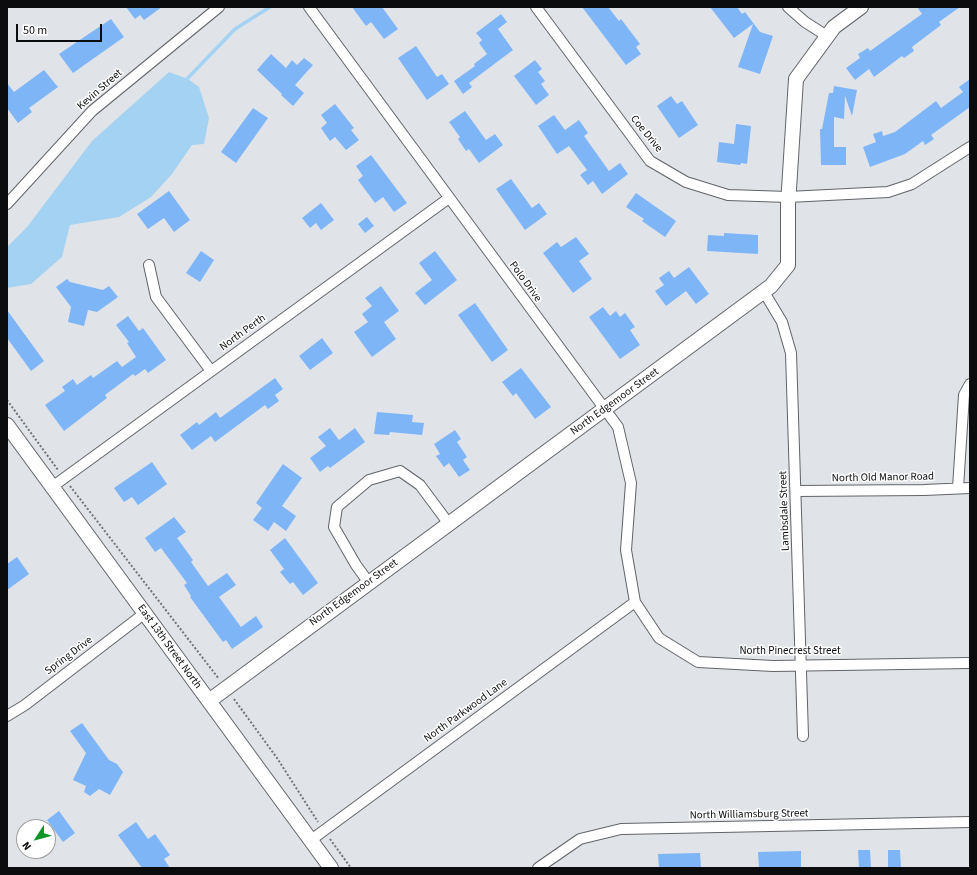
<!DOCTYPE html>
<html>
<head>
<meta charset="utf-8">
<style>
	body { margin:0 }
	#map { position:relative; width:977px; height:875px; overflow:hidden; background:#e0e4e8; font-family:"Source Sans 3",sans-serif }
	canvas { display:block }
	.frame { position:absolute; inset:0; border:8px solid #0b0c0e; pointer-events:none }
	.north { position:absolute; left:16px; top:819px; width:40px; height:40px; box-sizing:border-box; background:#fff; border:1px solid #9d9e9f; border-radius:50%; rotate:234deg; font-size:11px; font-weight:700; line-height:16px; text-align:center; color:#0b0c0e }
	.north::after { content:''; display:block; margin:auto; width:14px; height:18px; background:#0e9427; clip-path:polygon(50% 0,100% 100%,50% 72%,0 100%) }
	.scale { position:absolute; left:16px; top:24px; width:86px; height:18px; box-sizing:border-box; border:2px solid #0b0c0e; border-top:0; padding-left:5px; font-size:12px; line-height:14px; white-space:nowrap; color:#0b0c0e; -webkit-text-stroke:3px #fff; paint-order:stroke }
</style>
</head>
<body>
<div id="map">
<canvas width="977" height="875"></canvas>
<div class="frame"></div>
<div class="north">N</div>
<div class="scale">50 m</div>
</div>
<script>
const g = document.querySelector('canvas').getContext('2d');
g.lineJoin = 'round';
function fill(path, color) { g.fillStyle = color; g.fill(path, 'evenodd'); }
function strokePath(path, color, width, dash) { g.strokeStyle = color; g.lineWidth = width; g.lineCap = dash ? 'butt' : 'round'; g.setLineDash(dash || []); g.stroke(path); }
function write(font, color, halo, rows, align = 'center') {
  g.font = font + ' "Source Sans 3",sans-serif'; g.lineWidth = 3; g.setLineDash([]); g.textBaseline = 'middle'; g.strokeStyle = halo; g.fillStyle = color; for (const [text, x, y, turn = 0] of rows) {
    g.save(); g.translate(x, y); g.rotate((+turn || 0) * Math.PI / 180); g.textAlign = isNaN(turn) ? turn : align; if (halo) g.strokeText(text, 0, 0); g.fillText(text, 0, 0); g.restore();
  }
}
fill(new Path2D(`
	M169,72L188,79L199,87L209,118L204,144L192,145L172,174L151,197L119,217L70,225L62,257L31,284L7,288V247L27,227L92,141Z`), '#a4d2f3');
strokePath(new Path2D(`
	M185,81L235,29L270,7`), '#a4d2f3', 3.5);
fill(new Path2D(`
	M126,7H162L144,20L140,15L135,19Z
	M352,7H382L398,29L384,39L371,22L366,26Z
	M582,7H608L619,21L621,19L640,44L636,47L641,54L626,65Z
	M710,7H737L742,14L745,12L760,32L773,36L760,74L738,67L753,24L734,38Z
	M917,7H960L939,22L941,25L912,47L914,51L904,58L902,56L874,77L869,69L855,80L846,68L860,58L858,54L868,48L870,51L922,14Z
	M501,14L507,22L498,29L513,50L469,83L472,87L463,94L454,81L475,66L474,64L487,54L479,43L482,40L476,33Z
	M111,19L124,37L73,73L59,54Z
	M416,46L437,77L442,74L449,84L427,100L398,58Z
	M271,54L286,68L292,60L297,65L304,58L313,65L295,85L304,93L293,106L281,95L282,94L257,70Z
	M535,60L542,69L538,72L545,81L541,84L549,95L536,105L514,76Z
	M44,70L58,87L29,108L32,112L18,123L7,108V83L14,92Z
	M970,79V107L931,135L934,139L925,145L923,141L905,154L870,167L863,147L876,142L873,134L882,131L883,136L895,132L936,101L941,108L963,92L959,87Z
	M834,86L857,90L852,116L845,96L844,119L834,117V147H846V165H821L820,129H822L829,93H833Z
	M671,96L677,104L682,101L698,125L679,138L657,106Z
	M335,104L354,128L351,130L359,140L346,150L335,137L330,141L321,128L327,123L321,115Z
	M253,108L268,118L236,163L221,152Z
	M465,111L486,140L495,134L503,145L479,163L469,149L466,151L458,139L460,137L449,122Z
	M554,115L565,130L579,120L588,133L584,136L609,171L620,163L628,174L602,194L593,181L588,185L580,175L587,170L569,146L557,154L538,126Z
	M736,124L751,126L747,164L741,163L740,165L717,162L719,142L734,144Z
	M371,155L407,203L394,212L383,197L375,203L358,180L363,176L356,166Z
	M511,179L532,208L539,203L547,214L525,230L496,189Z
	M169,191L190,220L174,232L164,218L148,229L137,214Z
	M636,193L676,221L665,237L642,221L644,219L626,207Z
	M321,203L334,220L321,230L316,223L310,228L302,218Z
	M367,217L374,226L365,233L358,224Z
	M724,233L758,235V254L707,251L708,235L724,236Z
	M576,237L589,254L579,261L592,279L573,293L543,253L557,242L561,247Z
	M201,251L214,260L200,282L186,273Z
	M435,251L457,280L425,305L415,293L432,280L419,263Z
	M689,267L709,294L696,304L686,291L666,306L655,291L664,285L659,278L669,271L674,278Z
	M67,279L70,282L103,290L109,286L118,297L97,312L88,310L84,326L68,322L71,307L56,287Z
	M381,286L399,311L384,322L396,339L372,357L354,332L368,322L362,314L372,306L365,298Z
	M475,303L508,350L492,362L458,315Z
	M603,307L610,316L616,311L620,317L625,313L635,327L630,330L640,345L620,359L589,317Z
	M7,310L44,361L31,371L7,338Z
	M128,316L139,331L143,328L166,360L148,373L145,369L135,376L133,374L105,395L107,398L64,431L45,405L65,391L62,387L73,379L77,385L91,375L93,378L117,361L122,367L136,357L127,343L129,342L116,325Z
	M322,338L333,353L310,370L299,356Z
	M521,368L551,407L535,419L516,393L513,396L502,382Z
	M275,378L283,389L275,395L279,401L268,409L265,405L215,442L211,436L192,450L180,435L197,422L199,425L216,412L220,418Z
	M377,412L413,415L412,422L424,423L422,435L390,432L389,435L374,434Z
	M330,428L339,440L355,428L365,442L330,468L328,466L320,472L310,458L326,446L318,437Z
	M455,430L461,439L457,442L467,457L463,460L470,470L459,477L449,463L444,467L436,456L440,454L434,444Z
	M152,462L167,484L138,505L132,497L124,502L114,488Z
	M283,464L302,478L282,506L296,516L286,531L274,522L268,531L253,520L262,508L256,503Z
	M174,517L186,532L177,538L193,560L191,562L208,586L227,573L236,585L219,597L241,627L256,616L263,627L232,649L226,640L223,642L190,597L191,596L184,585L187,583L161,548L155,552L145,538Z
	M285,538L318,583L303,595L293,582L290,584L280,572L284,569L270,550Z
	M17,557L29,574L7,590V564Z
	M82,723L109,760L117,764L123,772L110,795L99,789L90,796L84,792L86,786L73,780L86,753L70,731Z
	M59,811L75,833L63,842L47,820Z
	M136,822L148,839L155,834L170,855L164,859L170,868H142L118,835Z
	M858,850H870L871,868H859Z
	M888,850H900L901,868H888Z
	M801,851V868H759L758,852Z
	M700,853L701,868H659L658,854Z`), '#7eb5f7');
const street = new Path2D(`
	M309,7L618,427L631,483L626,550L635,602L659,638L698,662L773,666L970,663
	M536,7L650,161L686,182L728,195L788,197L888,192L912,184L970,147
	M788,7L805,22L827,36
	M7,204L92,111L219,7
	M149,265L156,297L211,371
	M764,292L782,322L791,353L803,736
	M52,487L449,198
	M958,488L964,395L970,384
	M796,491L924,490L970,488
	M369,583L356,565L334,527L337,507L369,480L400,471L420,485L449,524
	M7,716L25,705L145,613
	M311,840L635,602
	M538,868L580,839L621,829L970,822`);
const secondary = new Path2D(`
	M7,425L331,868
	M209,701L771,286L788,265V205L796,79L834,27L861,7`);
strokePath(street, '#616468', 12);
strokePath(secondary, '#616468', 16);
strokePath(new Path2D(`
	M7,400L58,470
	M70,486L219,679
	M234,699L277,758L318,822
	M330,839L351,868`), '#717376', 2, [2, 2]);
strokePath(street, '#fff', 10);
strokePath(secondary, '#fff', 14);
write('11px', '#0b0c0e', '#fff', [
	["Kevin Street",100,90,-41],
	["Coe Drive",646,134,51],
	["Polo Drive",525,282,54],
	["North Perth",243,333,-36],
	["North Edgemoor Street",615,402,-36],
	["North Old Manor Road",883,478,-1],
	["Lambsdale Street",785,511,-92],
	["North Edgemoor Street",354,593,-36],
	["East 13th Street North",169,647,54],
	["North Pinecrest Street",790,652],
	["Spring Drive",69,656,-37],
	["North Parkwood Lane",466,711,-36],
	["North Williamsburg Street",749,815,-1]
]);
</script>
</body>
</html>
